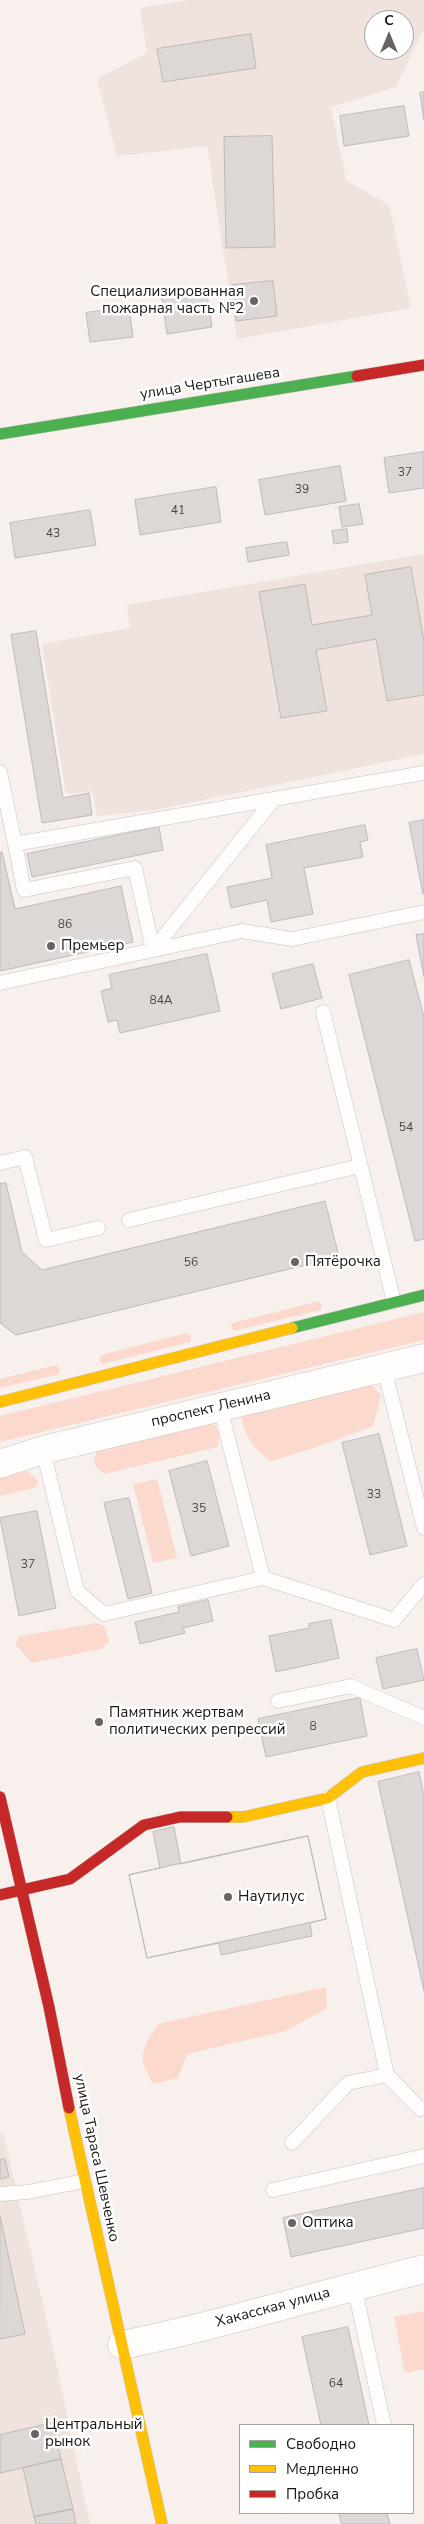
<!DOCTYPE html>
<html>
<head>
<meta charset="utf-8">
<style>
	body { margin:0 }
	#map { position:relative; width:424px; height:2524px; overflow:hidden; background:#f7f0ed; font-family:"Nunito Sans",sans-serif }
	canvas { display:block }
	.legend { position:absolute; left:239px; top:2424px; width:175px; height:90px; box-sizing:border-box; background:#fff; border:1px solid #a4a2a2; margin:0; padding:6px 9px; list-style:none; font-size:15px; color:#1c1716 }
	.legend li { display:flex; align-items:center; gap:10px; height:25px }
	.legend b { width:25px; border:1px solid #a4a2a2 }
	.north { position:absolute; left:364px; top:10px; width:50px; height:50px; box-sizing:border-box; background:#fff; border:1px solid #a4a2a2; border-radius:50%; rotate:0deg; font-size:14px; font-weight:700; line-height:20px; text-align:center; color:#1c1716 }
	.north::after { content:''; display:block; margin:auto; width:18px; height:22px; background:#696361; clip-path:polygon(50% 0,100% 100%,50% 72%,0 100%) }
</style>
</head>
<body>
<div id="map">
<canvas width="424" height="2524"></canvas>
<ul class="legend">
<li><b style="height:6px;background:#4caf50"></b>Свободно</li>
<li><b style="height:6px;background:#ffc107"></b>Медленно</li>
<li><b style="height:6px;background:#c62828"></b>Пробка</li>
</ul>
<div class="north">С</div>
</div>
<script>
const g = document.querySelector('canvas').getContext('2d');
g.lineJoin = 'round';
function fill(path, color) { g.fillStyle = color; g.fill(path, 'evenodd'); }
function strokePath(path, color, width, dash) { g.strokeStyle = color; g.lineWidth = width; g.lineCap = dash ? 'butt' : 'round'; g.setLineDash(dash || []); g.stroke(path); }
function write(font, color, halo, rows, align = 'center') {
  g.font = font + ' "Nunito Sans",sans-serif'; g.lineWidth = 5; g.setLineDash([]); g.textBaseline = 'middle'; g.strokeStyle = halo; g.fillStyle = color; for (const [text, x, y, turn = 0] of rows) {
    g.save(); g.translate(x, y); g.rotate((+turn || 0) * Math.PI / 180); g.textAlign = isNaN(turn) ? turn : align; if (halo) g.strokeText(text, 0, 0); g.fillText(text, 0, 0); g.restore();
  }
}
fill(new Path2D(`
	M189,0H424V29L396,87L331,107L346,180L389,205L411,308L237,339L207,146L117,156L97,79L147,53L140,8ZM374,20H404V50H374Z
	M424,554V754L155,810L97,816L92,791L66,794L42,644L130,628L127,605Z
	M3,2132L50,2335L90,2524H0V2133Z`), '#f0e2dd');
fill(new Path2D(`
	M319,1301L322,1305L321,1310L234,1331L231,1328L232,1323Z
	M424,1312V1340L0,1442V1416Z
	M187,1333L191,1337L190,1342L103,1364L99,1360L101,1355Z
	M57,1365L60,1369L59,1374L0,1388V1379Z
	M368,1379L381,1396L373,1426L317,1447L271,1461C249,1446 246,1435 239,1410Z
	M213,1421L219,1434L218,1447L104,1474L94,1464L97,1448Z
	M27,1471L39,1482L34,1488L0,1496V1478Z
	M157,1479L177,1558L153,1563L133,1484Z
	M97,1623L104,1626L109,1642L101,1649L32,1663L15,1644L20,1636Z
	M326,1987L327,2008L286,2031L187,2054L178,2078L153,2084C136,2054 142,2051 158,2024Z
	M424,2311V2369L405,2373L394,2317Z`), '#fbd9cd');
const building = new Path2D(`
	M251,34L256,68L163,82L157,49Z
	M424,92V120L420,93Z
	M404,106L409,136L344,146L340,116Z
	M272,136L275,247L226,248L224,137Z
	M273,281L277,316L236,321L232,285Z
	M206,287L212,327L167,334L161,293Z
	M129,307L133,337L90,342L86,313Z
	M424,452V488L389,493L384,458Z
	M340,466L346,501L265,515L259,480Z
	M216,487L221,522L140,535L135,500Z
	M359,504L363,524L342,527L339,507Z
	M90,510L96,545L15,558L10,523Z
	M347,529L348,542L334,544L332,531Z
	M287,542L289,555L248,562L246,548Z
	M411,567L424,641V695L387,701L376,639L316,650L327,711L281,718L259,592L305,584L312,625L372,615L365,575Z
	M36,631L63,798L89,793L92,815L42,823L11,635Z
	M424,820V894H423L409,823Z
	M365,825L368,840L360,842L363,857L304,868L313,914L271,922L267,900L231,908L227,887L272,878L266,845Z
	M159,827L163,850L32,877L27,854Z
	M2,852L15,909L121,886L133,942L0,971V853Z
	M424,934V977L416,935Z
	M207,954L220,1011L120,1033L117,1020L108,1022L101,991L112,988L109,975Z
	M409,960L424,1017V1239L415,1241L349,975Z
	M313,964L322,998L281,1009L272,974Z
	M6,1183L22,1252L42,1270L325,1201L339,1257L16,1335L0,1323V1184Z
	M379,1434L407,1546L370,1555L342,1443Z
	M207,1461L229,1546L191,1556L169,1471Z
	M129,1498L152,1593L128,1599L104,1503Z
	M37,1511L56,1608L19,1616L0,1518Z
	M208,1600L213,1621L183,1628L185,1633L140,1644L135,1622L179,1612L178,1607Z
	M331,1620L339,1658L276,1672L269,1636L309,1628V1624Z
	M417,1649L424,1680L383,1689L376,1658Z
	M360,1698L367,1736L266,1757L258,1719Z
	M419,1772L424,1796V1991L378,1782Z
	M174,1827L181,1864L308,1836L326,1919L310,1923L312,1936L221,1955L219,1943L147,1958L129,1875L160,1868L153,1832Z
	M308,1836L326,1919L147,1958L129,1875Z
	M5,2159L9,2177L0,2179V2160Z
	M424,2188V2228L291,2257L283,2218Z
	M0,2216L25,2334L0,2339Z
	M348,2327L369,2425H321L302,2337Z
	M53,2423L61,2459L0,2473V2435Z
	M61,2459L73,2509L34,2517L23,2468Z
	M73,2509L76,2524H36L34,2517Z
	M339,2513H387L390,2524H342Z`);
fill(building, '#ddd8d6');
strokePath(building, '#bfbab8', 1);
const lane = new Path2D(`
	M0,772L15,844L424,773
	M15,844L24,890L135,868L153,950
	M153,950L274,799
	M0,983L242,931L292,939L424,912
	M323,1012L394,1302
	M0,1163L25,1157L46,1240L98,1228
	M129,1220L360,1166
	M384,1368L424,1528
	M43,1450L77,1591L104,1614L263,1578L220,1407
	M263,1578L394,1620L424,1584
	M278,1701L351,1686L424,1718
	M328,1798L387,2075L420,2109L424,2108
	M292,2143L348,2083L387,2075
	M273,2190L424,2156
	M0,2194L28,2192L84,2181
	M354,2285L384,2425`);
const street = new Path2D(`
	M0,1464L43,1450L424,1358
	M122,2345C223,2325 323,2293 424,2269`);
const fast = new Path2D(`
	M0,434L357,376
	M292,1328L424,1295`);
const slow = new Path2D(`
	M0,1402L292,1328
	M227,1817H243L328,1798L362,1772L424,1758
	M69,2108L162,2524`);
const jam = new Path2D(`
	M357,376L424,365
	M0,1797L49,2007L69,2108
	M0,1895L70,1879L144,1825L180,1817H227`);
strokePath(lane, '#c8c2c0', 15);
strokePath(street, '#c8c2c0', 29);
strokePath(fast, '#c8c2c0', 12);
strokePath(slow, '#c8c2c0', 12);
strokePath(jam, '#c8c2c0', 12);
strokePath(lane, '#fefdfc', 14);
strokePath(street, '#fefdfc', 28);
strokePath(fast, '#4caf50', 11);
strokePath(slow, '#ffc107', 11);
strokePath(jam, '#c62828', 11);
for (const [x, y, r, color] of [
	[254,301,5,"#696361"],
	[51,946,5,"#696361"],
	[295,1262,5,"#696361"],
	[99,1722,5,"#696361"],
	[228,1897,5,"#696361"],
	[292,2223,5,"#696361"],
	[35,2434,5,"#696361"]
]) { const dot = new Path2D(); dot.arc(x, y, r, 0, 2 * Math.PI); g.fillStyle = color; g.fill(dot); strokePath(dot, '#fff', 2); }
write('12px', '#4d4847', null, [
	["37",405,473],
	["39",302,490],
	["41",178,511],
	["43",53,534],
	["86",65,925],
	["84А",161,1001],
	["54",406,1128],
	["56",191,1263],
	["33",374,1495],
	["35",199,1509],
	["37",28,1565],
	["8",313,1727],
	["64",336,2384]
]);
write('15px', '#1c1716', '#fff', [
	["Специализированная",244,292,"right"],
	["пожарная часть №2",244,309,"right"],
	["Премьер",61,946],
	["Пятёрочка",305,1262],
	["Памятник жертвам",109,1713],
	["политических репрессий",109,1730],
	["Наутилус",238,1897],
	["Оптика",302,2223],
	["Центральный",45,2425],
	["рынок",45,2442]
], 'left');
write('15px', '#1c1716', '#fff', [
	["улица Чертыгашева",210,384,-9],
	["проспект Ленина",211,1409,-13],
	["улица Тараса Шевченко",96,2158,78],
	["Хакасская улица",273,2308,-15]
]);
</script>
</body>
</html>
